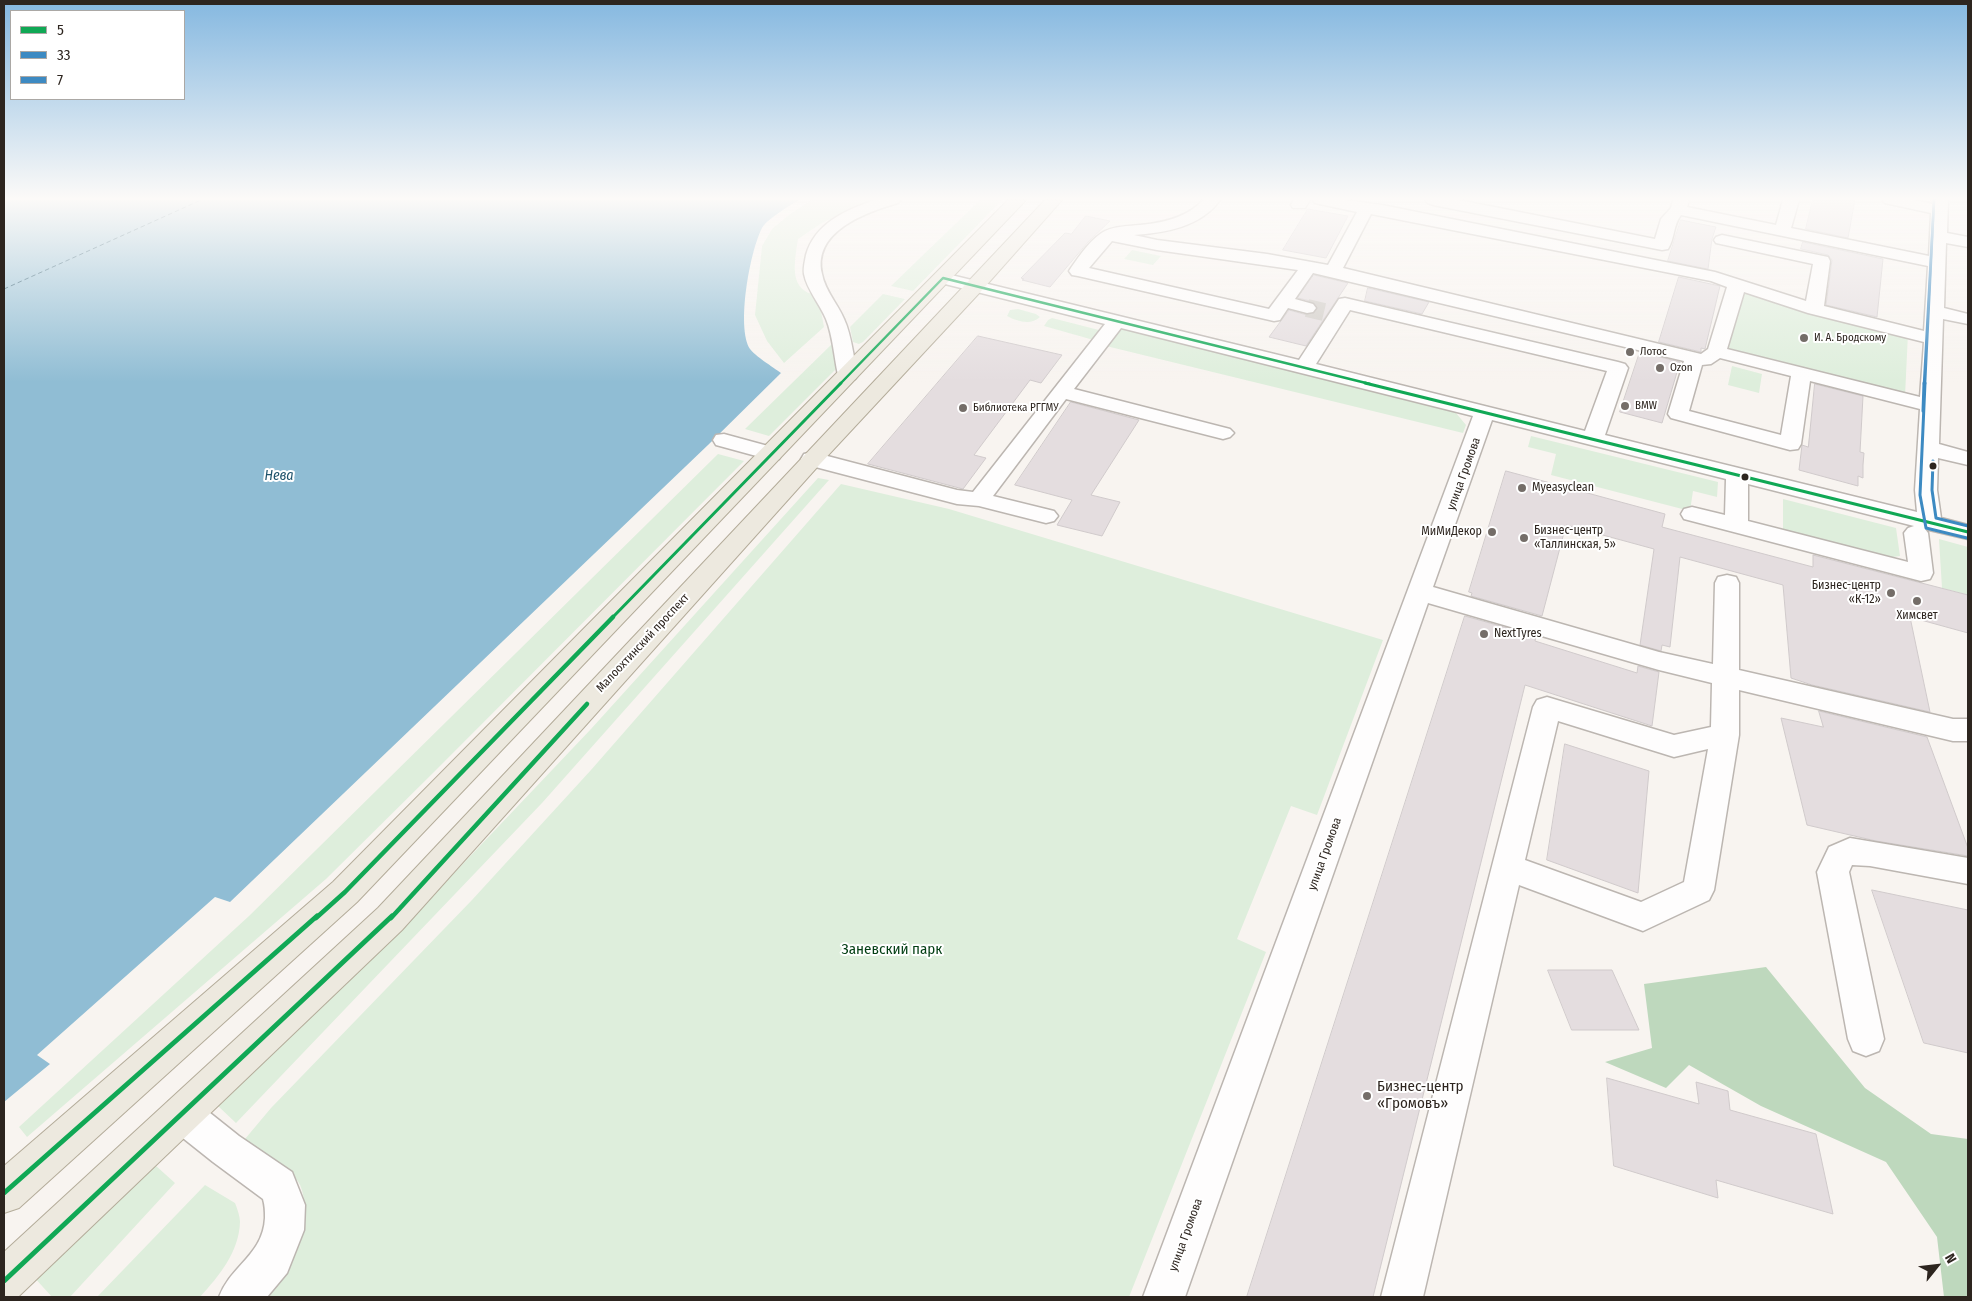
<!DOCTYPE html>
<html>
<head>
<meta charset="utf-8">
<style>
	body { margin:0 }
	#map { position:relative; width:1972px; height:1301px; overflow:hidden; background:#f8f4f0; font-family:"Fira Sans Condensed",sans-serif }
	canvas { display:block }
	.frame { position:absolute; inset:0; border:5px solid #2d251f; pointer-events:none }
	.legend { position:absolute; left:10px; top:10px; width:175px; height:90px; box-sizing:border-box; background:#fff; border:1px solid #aba8a5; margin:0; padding:6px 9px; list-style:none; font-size:15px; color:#2d251f }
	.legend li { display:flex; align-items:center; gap:10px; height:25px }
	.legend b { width:25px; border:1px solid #aba8a5 }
	.north { position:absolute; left:1912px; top:1241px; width:50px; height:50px; -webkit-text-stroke:4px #fff; paint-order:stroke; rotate:61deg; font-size:14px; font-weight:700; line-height:20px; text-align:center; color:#2d251f }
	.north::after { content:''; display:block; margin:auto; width:18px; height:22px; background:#2d251f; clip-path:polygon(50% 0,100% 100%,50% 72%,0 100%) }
</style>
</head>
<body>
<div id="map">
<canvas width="1972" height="1301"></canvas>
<div class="frame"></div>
<ul class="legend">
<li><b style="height:6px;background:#10a855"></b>5</li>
<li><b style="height:6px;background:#3d8ac2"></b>33</li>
<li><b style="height:6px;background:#3d8ac2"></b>7</li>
</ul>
<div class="north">N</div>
</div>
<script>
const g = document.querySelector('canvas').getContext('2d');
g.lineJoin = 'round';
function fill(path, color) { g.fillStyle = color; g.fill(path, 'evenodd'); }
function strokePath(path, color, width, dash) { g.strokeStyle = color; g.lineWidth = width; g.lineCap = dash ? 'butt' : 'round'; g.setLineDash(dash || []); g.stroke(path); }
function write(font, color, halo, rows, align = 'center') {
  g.font = font + ' "Fira Sans Condensed",sans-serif'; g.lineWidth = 4; g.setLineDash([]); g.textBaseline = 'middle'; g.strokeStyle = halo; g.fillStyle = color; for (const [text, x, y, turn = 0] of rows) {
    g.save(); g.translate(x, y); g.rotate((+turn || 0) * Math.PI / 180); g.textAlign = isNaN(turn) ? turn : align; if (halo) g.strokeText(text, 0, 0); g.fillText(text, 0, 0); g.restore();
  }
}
fill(new Path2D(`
	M812,200H871L822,223L798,239C795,261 787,292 818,295L824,327L784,363L767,341L755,315L762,246L772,229L790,214Z
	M980,200H1002L913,291L891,286Z
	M1132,250L1161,256L1153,265L1124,259Z
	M1740,287L1908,334L1905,396L1723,350Z
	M883,294L905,299L863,342L859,344L853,342L850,327Z
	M1018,309L1036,314L1040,317C1031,326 1016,321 1007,316L1010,310Z
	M1052,318L1099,330L1100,331L1094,339H1090L1044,326L1048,320Z
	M1123,328L1445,409L1456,413L1466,425L1463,433L1106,346Z
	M834,342L838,367L769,436L745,429Z
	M1732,366L1762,374L1759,393L1728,385Z
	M1531,436L1718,482L1717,497L1693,491L1690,511L1551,475L1556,454L1528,447Z
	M718,454L744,461L435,771L326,879L27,1137L19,1127L249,916Z
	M818,478L829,480L542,803L236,1123L218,1106L402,928L591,729Z
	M841,484L949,509L1383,640L1317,815L1291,806L1237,939L1266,952L1129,1297H255C281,1267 309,1244 304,1201C303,1192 301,1183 294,1177C281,1163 260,1151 245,1139L271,1108L472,900L591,770Z
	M1783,499L1896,528L1900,556L1880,559L1783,533Z
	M1939,539L1968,547V595L1942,588Z
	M155,1165L175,1183L70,1297H52L33,1276Z
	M205,1185L235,1203C237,1208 240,1216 240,1222C239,1252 219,1276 200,1297H97Z`), '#deeedc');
fill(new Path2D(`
	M1766,967L1865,1088L1931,1134L1968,1139V1297H1944L1937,1237L1886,1162L1761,1106L1689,1065L1666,1088L1605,1062L1652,1048L1644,984Z`), '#bed8bd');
fill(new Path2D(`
	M4,200H799C790,205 766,220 762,228C750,251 736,327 750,349C755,356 773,367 781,373L708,445L230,902L215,897L37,1055L50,1064L4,1102Z`), '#90bdd4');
strokePath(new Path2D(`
	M4,289L201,200`), '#1d526b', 1, [4.5, 3]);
const building = new Path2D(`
	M1813,200H1855L1848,238L1806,229Z
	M1308,209L1348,216L1326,258L1283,250Z
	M1086,216L1110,221L1088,242L1050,287L1022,280L1024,279L1021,278L1065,233L1071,234Z
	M1681,220L1716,227L1712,239L1708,269L1668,261Z
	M1803,242L1883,259L1877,317L1826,305L1832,260L1828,255L1801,249Z
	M1314,275L1348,283L1306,346L1269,337L1289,310L1307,315L1313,314L1318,309L1314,302L1298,298Z
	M1679,277L1720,286L1705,349L1701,348V352L1659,342Z
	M1368,288L1429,302L1422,314L1365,301Z
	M978,336L1062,355L1041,383L1030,380L974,455L986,458L963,489L868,464Z
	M1640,352L1680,362L1662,423L1620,412Z
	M1815,384L1863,396L1860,452L1864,453L1863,465V478L1858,476V486L1799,470L1802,445L1808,447Z
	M1071,402L1139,420L1091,495L1120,502L1102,536L1057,525L1072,500L1015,485Z
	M1506,471L1665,514L1662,527L1813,567V555L1968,595V633L1910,617L1930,712L1812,685L1791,678L1783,585L1680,557L1670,647L1662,645L1661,651L1640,645L1654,549L1566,525L1542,616L1471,596L1472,593L1469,592Z
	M1465,616L1536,636L1535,641L1637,673L1638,666L1659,672L1652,726L1525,685L1373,1297H1247Z
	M1819,711L1927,737L1968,848V856L1876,841L1807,825L1781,718L1823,727Z
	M1565,744L1649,771L1638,893L1547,860Z
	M1872,890L1968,910V1053L1924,1043Z
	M1548,970H1612L1639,1030H1572Z
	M1607,1078L1699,1104L1696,1082L1728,1091L1730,1110L1816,1134L1833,1214L1716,1180L1718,1198L1614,1166Z`);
fill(building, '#e4dddf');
strokePath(building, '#d0cacb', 1);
strokePath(new Path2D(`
	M1307,308L1324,312`), '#cfcbc6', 18, [18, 9]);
const minor = new Path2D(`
	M875,200H901L898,203C867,212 812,231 822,274C825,291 838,304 844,319C852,336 853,357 858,375L855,379L848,381L841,379L838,375C834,357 833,336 826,319C820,304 807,290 804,274C803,268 805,261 806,255C815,223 846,210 875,200Z
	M1203,200H1220C1201,227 1164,233 1134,235L1157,240L1267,254L1328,265L1357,212L1315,203L1312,200H1346L1382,205L1715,272L1806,301L1813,264L1716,243L1714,240L1716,237L1722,235L1828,257L1830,261L1824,306L1924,331L1928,266L1681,215C1673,225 1675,238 1668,249L1662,250L1433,205L1428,203L1425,200H1459L1655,239L1661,219L1671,208L1673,200H1689L1687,207L1776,225L1783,200H1799L1791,228L1929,256L1931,213L1885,203L1882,200H1915L1932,204V200H1948L1947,233L1968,237V247L1946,243L1944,308L1968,314V324L1943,319L1939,444L1968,452V465L1938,458L1937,490L1941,518L1968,525V539L1925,529L1928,533L1933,573L1930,579L1921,581L1684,519L1681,514L1684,509L1692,507L1725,515L1726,479L1492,420L1433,587L1659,652L1713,664L1715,583L1718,577L1727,575L1736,577L1739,583V670L1953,719H1968V741H1953L1739,690V735L1714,890L1709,900L1643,931L1519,885L1423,1297H1381L1533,707L1537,700L1547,697L1674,735L1711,727L1712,683L1659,670L1428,603L1185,1297H1143L1473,416L1121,328L1074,389L1230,429L1234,433L1230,437L1223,439L1066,399L993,496L1054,511L1058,516L1054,521L1046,523L979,506L957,504L804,464L801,459L804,454L812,452L957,490L973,492L1105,324L937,282L934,278L937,274L943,273L1299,360L1339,299L1345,298L1618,362L1625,364L1628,368L1605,435L1917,512L1915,490L1920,409L1810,381L1801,444L1798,449L1790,450L1671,418L1668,414L1684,361L1313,273L1295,299L1313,304L1316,308L1313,312L1307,313L1288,308L1280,320L1274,321L1078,276L1072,275L1069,271C1078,258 1091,238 1105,231C1116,226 1128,226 1140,225C1162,223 1187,218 1203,200ZM1371,214L1711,281L1727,287L1708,349L1701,354L1343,268ZM1112,241L1157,250L1298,270L1269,309L1089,268ZM1744,292L1808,313L1924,342L1920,397L1727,349ZM1350,310L1607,371L1585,431L1316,364ZM1720,358L1791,376L1781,435L1689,411L1702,365L1711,364ZM1748,484L1914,526L1908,528L1904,533L1908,562L1748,521ZM1558,721L1674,757L1708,749L1684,882L1641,902L1525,860Z
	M1294,200H1310L1305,208H1293L1291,205Z
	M724,434L779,449L782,454L779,459L771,460L716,445L713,440L716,435Z
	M1850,838L1968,858V884L1870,866L1852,865L1849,872L1884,1039L1879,1051L1866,1056L1853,1051L1848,1039L1817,872L1829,847Z
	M182,1095L195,1101L239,1136L292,1172L305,1205L304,1230L287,1273L267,1297H219C231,1265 263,1255 265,1218C265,1211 265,1206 263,1199L213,1162L169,1127L163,1114L169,1101Z`);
const major = new Path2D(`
	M1008,200H1026L357,902L19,1208L4,1213V1166L333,882Z
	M1045,200H1062L983,289L820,464L402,930L19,1296L4,1297V1252L378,908Z`);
strokePath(minor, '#bcb6b1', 3);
strokePath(major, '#b4ac9a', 2);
fill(minor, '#fefdfd');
fill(major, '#ede9df');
strokePath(new Path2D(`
	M840,384L943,278L1370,384`), '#10a855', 2.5);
strokePath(new Path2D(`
	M1365,383L1968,532
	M612,618L841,383`), '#10a855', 3);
strokePath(new Path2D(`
	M316,918L345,892L613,617
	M391,918L587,704`), '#10a855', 4.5);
strokePath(new Path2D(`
	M4,1193L317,916
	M4,1281L392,916`), '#10a855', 5);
strokePath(new Path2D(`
	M1925,384L1934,200`), '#3d8ac2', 2.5);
strokePath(new Path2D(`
	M1925,383L1920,495L1926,528L1967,538`), '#3d8ac2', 3);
strokePath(new Path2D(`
	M1924,384L1934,200`), '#3d8ac2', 2.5);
strokePath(new Path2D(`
	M1923,411L1924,383
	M1933,461L1932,490L1936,518L1968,526`), '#3d8ac2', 3);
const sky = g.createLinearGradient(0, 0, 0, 382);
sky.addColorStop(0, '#85b8e0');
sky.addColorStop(0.52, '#fcfaf8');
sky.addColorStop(1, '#fcfaf800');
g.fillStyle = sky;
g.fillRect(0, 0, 1972, 382);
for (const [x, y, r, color] of [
	[1804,338,5,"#746d68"],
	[1630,352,5,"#746d68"],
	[1660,368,5,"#746d68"],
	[1625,406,5,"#746d68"],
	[963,408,5,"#746d68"],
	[1933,466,4.5,"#2d251f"],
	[1745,477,4.5,"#2d251f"],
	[1522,488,5,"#746d68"],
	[1492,532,5,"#746d68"],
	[1524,538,5,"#746d68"],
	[1891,593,5,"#746d68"],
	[1917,601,5,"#746d68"],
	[1484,634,5,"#746d68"],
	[1367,1096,5,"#746d68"]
]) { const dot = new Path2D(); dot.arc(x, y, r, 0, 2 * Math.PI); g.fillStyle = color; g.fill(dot); strokePath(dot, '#fff', 2); }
write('11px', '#2d251f', '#fff', [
	["И. А. Бродскому",1814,338],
	["Лотос",1640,352],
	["Ozon",1670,368],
	["BMW",1635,406],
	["Библиотека РГГМУ",973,408]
], 'left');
write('12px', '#2d251f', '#fff', [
	["улица Громова",1464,474,-70],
	["Малоохтинский проспект",643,643,-47],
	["улица Громова",1325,854,-70],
	["улица Громова",1186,1235,-70]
]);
write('12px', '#2d251f', '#fff', [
	["Myeasyclean",1532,488],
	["Бизнес-центр",1534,531],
	["«Таллинская, 5»",1534,545],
	["МиМиДекор",1482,532,"right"],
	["Бизнес-центр",1881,586,"right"],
	["«К-12»",1881,600,"right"],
	["Химсвет",1917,616,"center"],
	["NextTyres",1494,634]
], 'left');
write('italic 14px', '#1d526b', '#fff', [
	["Нева",279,476]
]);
write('15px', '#023e13', '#fff', [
	["Заневский парк",892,950]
]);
write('15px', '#2d251f', '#fff', [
	["Бизнес-центр",1377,1087],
	["«Громовъ»",1377,1104]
], 'left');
</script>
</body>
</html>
